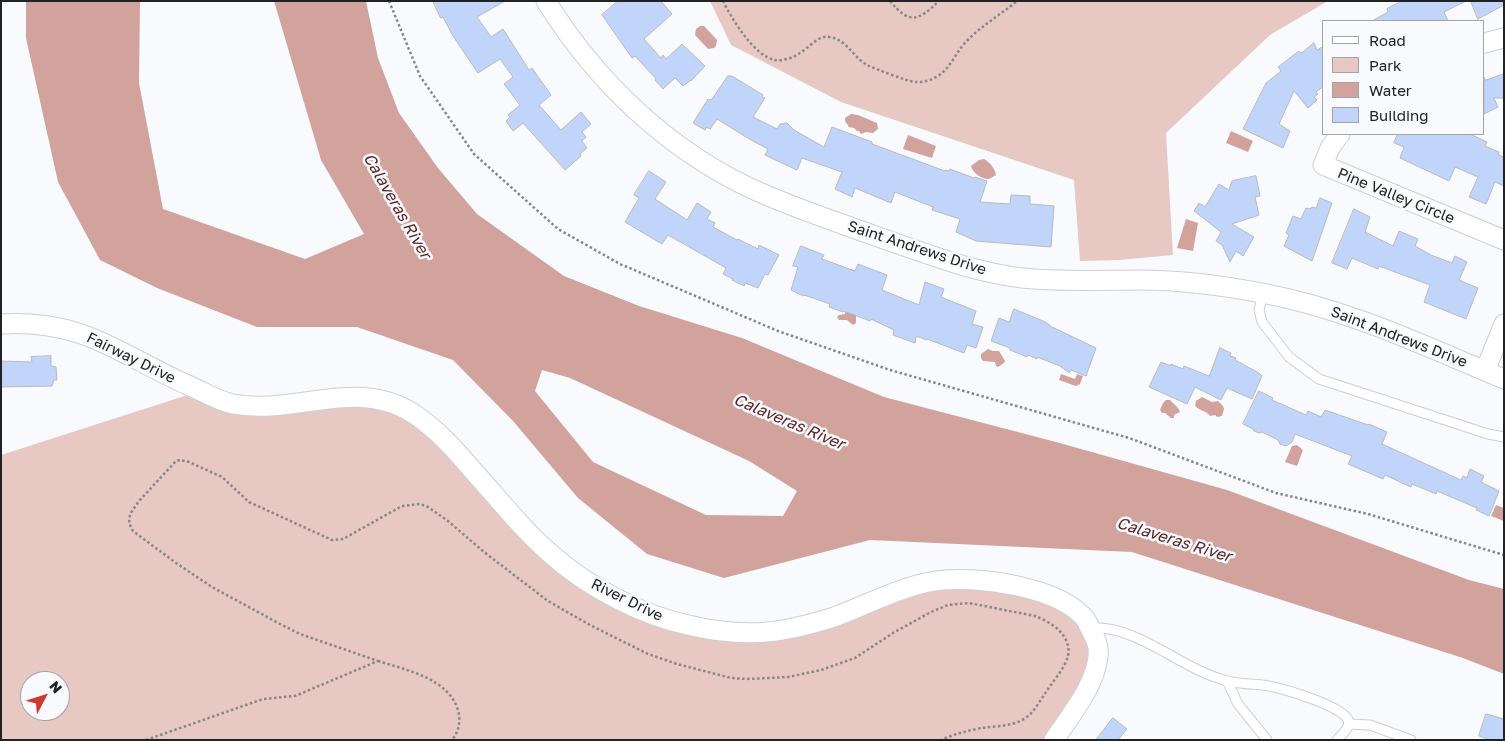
<!DOCTYPE html>
<html>
<head>
<meta charset="utf-8">
<style>
	body { margin:0 }
	#map { position:relative; width:1505px; height:741px; overflow:hidden; background:#f8fafd; font-family:"Golos Text",sans-serif }
	canvas { display:block }
	.frame { position:absolute; inset:0; border:2px solid #212223; pointer-events:none }
	.legend { position:absolute; left:1322px; top:20px; width:162px; height:115px; box-sizing:border-box; background:#f8fafd; border:1px solid #a2a4a6; margin:0; padding:6px 9px; list-style:none; font-size:15px; color:#212223 }
	.legend li { display:flex; align-items:center; gap:10px; height:25px }
	.legend b { width:25px; border:1px solid #a2a4a6 }
	.north { position:absolute; left:20px; top:671px; width:50px; height:50px; box-sizing:border-box; background:#f8fafd; border:1px solid #a2a4a6; border-radius:50%; rotate:50deg; font-size:14px; font-weight:700; line-height:20px; text-align:center; color:#212223 }
	.north::after { content:''; display:block; margin:auto; width:18px; height:22px; background:#ca3c32; clip-path:polygon(50% 0,100% 100%,50% 72%,0 100%) }
</style>
</head>
<body>
<div id="map">
<canvas width="1505" height="741"></canvas>
<div class="frame"></div>
<ul class="legend">
<li><b style="height:6px;background:#fff"></b>Road</li>
<li><b style="height:14px;background:#e8c8c3"></b>Park</li>
<li><b style="height:14px;background:#d1a39c"></b>Water</li>
<li><b style="height:14px;background:#c1d4f9"></b>Building</li>
</ul>
<div class="north">N</div>
</div>
<script>
const g = document.querySelector('canvas').getContext('2d');
g.lineJoin = 'round';
function fill(path, color) { g.fillStyle = color; g.fill(path, 'evenodd'); }
function strokePath(path, color, width, dash) { g.strokeStyle = color; g.lineWidth = width; g.lineCap = dash ? 'butt' : 'round'; g.setLineDash(dash || []); g.stroke(path); }
function write(font, color, halo, rows, align = 'center') {
  g.font = font + ' "Golos Text",sans-serif'; g.lineWidth = 5; g.setLineDash([]); g.textBaseline = 'middle'; g.strokeStyle = halo; g.fillStyle = color; for (const [text, x, y, turn = 0] of rows) {
    g.save(); g.translate(x, y); g.rotate((+turn || 0) * Math.PI / 180); g.textAlign = isNaN(turn) ? turn : align; if (halo) g.strokeText(text, 0, 0); g.fillText(text, 0, 0); g.restore();
  }
}
fill(new Path2D(`
	M710,1H1328L1270,35L1166,133L1173,255L1119,260L1080,261L1074,180L841,102L731,45Z
	M200,391L247,406L398,405L552,555L671,622L766,632L964,579L1036,592L1085,618L1098,655L1054,740H1V455ZM30,681H60V711H30Z`), '#e8c8c3');
fill(new Path2D(`
	M26,1H140L139,83L163,209L305,259L364,234L321,160L274,1H366L378,58L399,113L438,168L477,214L564,276L639,306L742,338L884,397L1056,442L1227,490L1469,580L1504,589V674L1463,658L1132,552L870,540L724,578L647,554L578,498L513,421L453,360L357,327H257L157,288L100,260L58,182L26,38ZM542,370L570,378L749,461L797,491L783,516L706,515L593,462L535,391Z
	M700,26H704L717,40L716,46L714,48L708,49L695,35L696,29Z
	M851,114L858,115L877,123L878,129L873,133L866,132L861,134L859,131H857L854,128L849,127L845,121V118Z
	M1231,131L1253,141L1248,152L1226,143Z
	M908,135L936,146L932,158L903,149Z
	M984,159C989,162 995,168 996,175L989,179C981,179 973,173 971,166L979,160Z
	M1186,219L1198,223L1193,251L1177,248Z
	M845,311L856,315V323L853,325L847,320H839L837,317L839,315L845,314Z
	M988,349L993,351H999L1005,361L1004,363L998,367L996,366L995,362L983,361L981,358V354Z
	M1061,374L1075,379L1077,374L1083,376L1080,384L1076,386L1059,380Z
	M1202,397L1212,402L1218,401L1223,406L1224,409L1222,416L1217,417L1215,415L1210,416C1205,410 1200,411 1195,406L1196,401Z
	M1166,400H1170L1178,408L1180,412L1174,415V418H1171L1165,413H1162L1160,410L1163,403Z
	M1297,445L1303,450L1297,466L1285,462L1292,446Z
	M1496,505L1504,508V521L1491,516Z`), '#d1a39c');
const building = new Path2D(`
	M433,1H505L477,17L491,37L503,29L529,70L532,68L551,95L539,105L561,130L581,112L591,124L582,132L586,137L582,141L587,148L580,154L581,156L565,170L523,123L513,131L506,121L510,117L508,115L520,105L504,84L513,77L500,59L478,73L453,36L443,17L441,18Z
	M618,1H661L672,14L644,39L661,58L663,55L666,59L682,44L705,66L691,81V80L683,86L675,78L663,89L655,80L656,79L635,56L632,58L602,15Z
	M1402,1H1466L1444,12L1448,21H1372L1388,12L1387,9Z
	M1471,1H1504V5L1478,19Z
	M1314,43L1317,50L1324,46V86L1316,92L1318,94L1314,97L1317,100L1308,108L1294,91L1279,124L1290,131L1283,148L1243,129L1266,83L1281,71L1278,67L1299,51L1301,53Z
	M1504,74V98H1494L1498,107L1484,114V77L1485,80Z
	M728,76H732L763,95L762,97L765,98L753,117L777,129L780,124L787,123L794,130L824,147L832,127L872,142V144L945,171V170L949,171L950,169L974,178L975,177L987,181L980,202L1010,204L1011,195L1030,196V204L1054,206L1051,247L976,241L956,232L960,219L932,210L933,207L895,192L891,203L855,188L852,197L835,189L842,172L802,158L797,170L784,164L765,155L768,149L751,140L717,119L710,129L706,127L705,130L693,123L708,99L711,100Z
	M1398,134H1470L1487,142L1485,146L1499,152L1498,155L1504,157V186L1495,182L1486,204L1469,197L1478,177L1455,167L1449,181L1400,158L1404,147L1394,143Z
	M649,171L666,182L655,199L687,220L697,203L711,212L707,219L715,223L713,227L737,240L738,239L758,249L759,245L779,255L768,275L765,274L758,288L745,283L744,286L732,280L733,279L723,274L726,268L668,235L662,244L625,222L639,198L634,195Z
	M1256,176L1260,196L1255,197L1259,215L1232,224L1254,237L1243,256L1236,251L1230,262L1222,245L1216,241L1221,232L1194,211L1199,203L1205,207L1219,184L1229,190L1232,181Z
	M1320,198L1332,203L1312,261L1284,246L1289,235L1286,233L1293,216L1301,219L1306,208L1310,209L1312,207L1316,208Z
	M1354,209L1370,217L1365,232L1393,246L1399,231L1418,239L1415,246L1431,255L1452,263L1455,256L1467,262L1459,280L1478,288L1466,319L1424,302L1430,285L1379,266L1378,269L1352,258L1347,269L1332,263Z
	M801,246L824,255L822,259L855,271L858,264L887,275L882,290L919,305L925,282L944,289L941,297L976,311L972,324L983,327L976,348L967,345L964,353L927,339V340L916,336L915,343L893,335L894,330L871,319L870,321L844,311L843,312L829,307L830,304L804,295L803,296L791,290L798,267L793,266Z
	M1014,309L1043,321L1050,325V326L1096,348L1086,376L1071,370L1069,373L1060,366L1037,357V359L1028,355L1027,357L1010,350V348L991,341L999,318L1009,322Z
	M1220,348L1231,353L1230,356L1236,358L1235,360L1259,373L1262,376L1252,399L1227,388L1221,400L1195,387L1187,404L1149,387L1161,362L1171,366V364L1183,369L1184,366L1209,376Z
	M51,356V366L56,367L57,380H54L52,386L1,387V361L32,362L31,357Z
	M1259,391L1273,398L1272,400L1306,415L1308,411L1321,417L1325,410L1368,425L1369,424L1387,432L1382,444L1461,480L1463,476L1467,478L1470,469L1484,476L1481,482L1499,491L1489,516L1476,510L1477,508L1437,491L1436,494L1412,484L1411,487L1385,475L1383,479L1348,464L1352,456L1295,434L1292,442L1286,446L1280,444L1278,440L1262,432L1259,433L1254,431L1253,429L1243,424Z
	M1486,714L1504,719V740H1490L1479,736Z
	M1113,718L1127,729L1118,740H1096Z`);
fill(building, '#c1d4f9');
strokePath(building, '#b9babd', 1);
const service = new Path2D(`
	M1263,294L1259,310L1262,322L1289,357L1319,379L1488,434L1504,437
	M1090,628C1139,625 1181,670 1228,681C1239,684 1251,684 1262,685C1280,687 1336,704 1347,718C1353,726 1342,734 1337,740
	M1227,681L1238,704L1267,740
	M1349,724L1370,725L1411,740`);
const minor = new Path2D(`
	M546,1C595,80 665,147 748,187C790,207 835,221 878,237C925,253 972,272 1022,278C1061,282 1101,280 1140,280C1182,280 1226,286 1267,294C1350,310 1427,347 1504,379
	M1484,43L1504,38
	M1340,134L1330,148L1323,165L1504,240
	M1,324C29,322 61,326 87,336C123,350 155,371 190,386C204,392 218,401 233,404C297,416 358,375 417,416C446,436 468,466 492,492C511,514 530,536 552,555C588,587 641,615 688,625C721,633 754,636 788,629C803,626 819,622 834,617C867,605 899,587 935,581C974,575 1060,586 1086,620C1088,624 1090,628 1092,632C1097,640 1099,648 1098,657C1095,686 1070,716 1054,740
	M1485,371L1504,324`);
strokePath(service, '#cdcfd2', 11);
strokePath(minor, '#cdcfd2', 21);
strokePath(new Path2D(`
	M389,1L420,76L474,154L558,229L620,264L778,331L890,370L1129,438L1276,493L1368,514L1504,555
	M723,1C732,19 754,56 775,60C783,61 793,58 800,53C809,48 818,35 829,37C847,39 854,59 869,66C877,69 908,82 916,82C925,83 937,78 943,72C952,64 956,53 964,44C979,27 999,16 1017,1
	M890,1C910,25 918,21 939,1
	M378,661C406,670 448,678 458,710C461,721 459,731 452,740
	M146,740L263,699L295,696L378,661L300,634L280,624L212,587L176,563L133,531L129,523L130,514L139,501L176,461L180,460L189,462L222,477L249,502L332,540L343,539L402,506L420,504L428,507L448,521L484,552L548,601L590,625L648,654L677,664L731,678L747,679L788,677L821,670L855,658L893,633L931,612L948,605L969,603L1035,616C1051,622 1072,635 1068,656C1065,668 1053,681 1046,692C1039,702 1033,715 1022,720C1009,727 994,726 981,728C967,731 954,734 941,740`), '#858789', 2.5, [2.5, 2.5]);
strokePath(service, '#fff', 9);
strokePath(minor, '#fff', 19);
write('15px', '#212223', '#f8fafd', [
	["Pine Valley Circle",1396,196,22],
	["Saint Andrews Drive",917,248,18],
	["Saint Andrews Drive",1399,337,21],
	["Fairway Drive",131,358,26],
	["River Drive",627,600,26]
]);
write('italic 16px', '#602620', '#f8fafd', [
	["Calaveras River",397,206,60],
	["Calaveras River",789,422,23],
	["Calaveras River",1174,540,17]
]);
</script>
</body>
</html>
